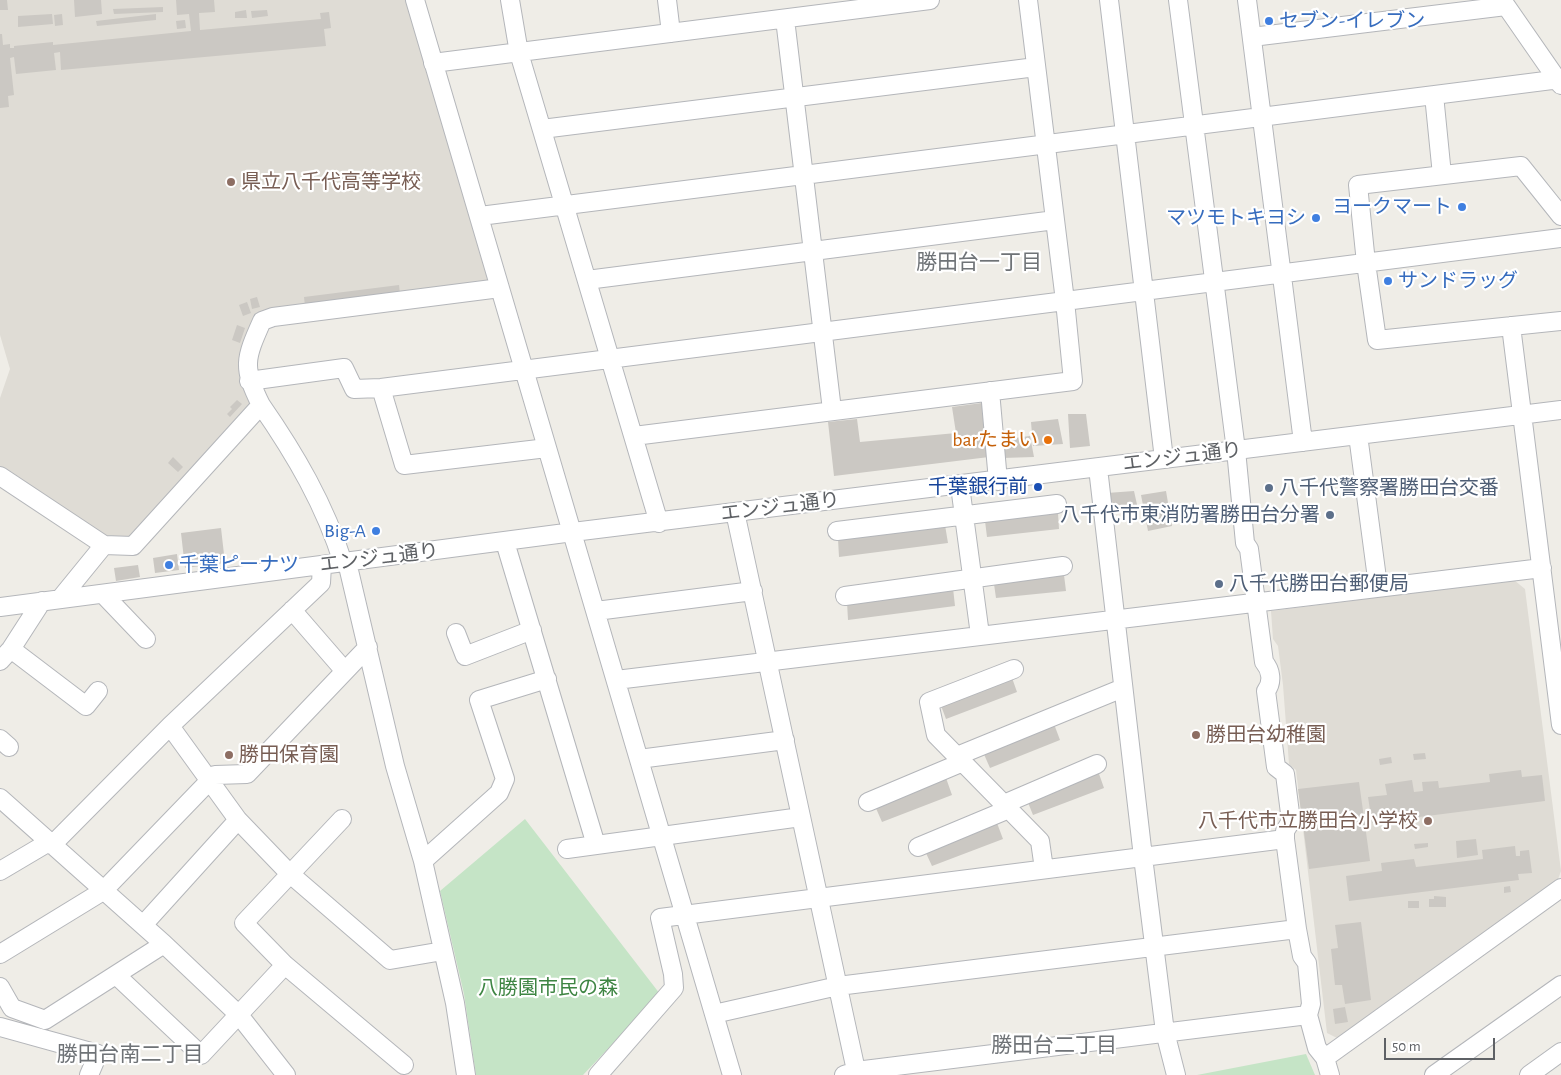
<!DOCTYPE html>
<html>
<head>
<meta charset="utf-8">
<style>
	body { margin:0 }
	#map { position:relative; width:1561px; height:1075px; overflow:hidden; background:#efede7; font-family:"Alegreya Sans",sans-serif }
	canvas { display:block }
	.scale { position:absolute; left:1384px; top:1038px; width:111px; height:22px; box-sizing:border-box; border:2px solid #5e6165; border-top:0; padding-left:6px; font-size:15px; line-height:18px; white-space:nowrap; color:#5e6165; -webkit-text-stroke:4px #fff; paint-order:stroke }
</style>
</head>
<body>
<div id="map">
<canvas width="1561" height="1075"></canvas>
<div class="scale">50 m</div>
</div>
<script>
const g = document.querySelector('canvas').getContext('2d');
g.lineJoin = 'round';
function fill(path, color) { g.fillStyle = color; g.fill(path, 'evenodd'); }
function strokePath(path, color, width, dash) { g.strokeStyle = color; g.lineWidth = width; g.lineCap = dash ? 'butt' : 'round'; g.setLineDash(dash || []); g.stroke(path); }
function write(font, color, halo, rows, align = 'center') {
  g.font = font + ' "Alegreya Sans","Noto Sans JP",sans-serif'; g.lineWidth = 4.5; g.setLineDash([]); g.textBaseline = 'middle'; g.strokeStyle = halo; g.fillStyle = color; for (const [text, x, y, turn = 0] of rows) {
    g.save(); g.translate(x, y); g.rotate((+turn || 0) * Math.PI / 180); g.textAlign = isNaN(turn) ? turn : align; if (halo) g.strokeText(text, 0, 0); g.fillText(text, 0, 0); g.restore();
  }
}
fill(new Path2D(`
	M0,0H409L491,281L258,316L251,400L248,410L131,541L106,540L0,468V398L10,369L0,335Z
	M1514,580L1525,589L1561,871L1557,882L1339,1039L1327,1033L1296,770L1289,764L1283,685L1278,646L1273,639L1271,611Z`), '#dfdcd5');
fill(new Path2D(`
	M525,819L660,994L583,1075H476L464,994L440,891Z
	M1306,1054L1315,1075H1197Z`), '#c5e4c6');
fill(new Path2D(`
	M0,0H7L8,10H0Z
	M74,0H101L102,14L75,17Z
	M176,0H214L215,12L199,13L200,30L321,19L320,13L329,12L331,28L324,29L326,46L61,70L60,52L54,53L56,70L16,74L14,57L10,58L14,95L8,96L9,107L0,108V34H2L3,45L10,44V48H14V46L53,42V45L191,31L189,14L177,15Z
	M163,7V12L114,14L113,9Z
	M246,10L247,18H235V12Z
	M267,10L268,16L252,18L251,11Z
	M52,14L53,24L18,27V16Z
	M62,14L63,25L55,26L54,15Z
	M156,14V20L97,26L96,21Z
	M185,20L186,28L177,29L176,21Z
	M399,285L400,294L305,306L304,297Z
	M257,297L260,307L252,309L250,299Z
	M247,302L251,313L243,316L239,305Z
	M237,325L245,328L240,343L232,340Z
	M237,400L242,404L230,417L227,414L232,409L230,407Z
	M982,403L989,457L834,476L828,422L857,419L860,442L956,433L952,407Z
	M1068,414H1086L1090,446L1070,448Z
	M1058,419L1063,444L1033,446L1031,422Z
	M1030,436L1034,457L1002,458L999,440Z
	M173,457L183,467L178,472L168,463Z
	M1134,491L1138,509L1110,513L1107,493Z
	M1166,491L1172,526L1148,531L1141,495Z
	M1058,513L1059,529L987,537L985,521Z
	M945,525L948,543L839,557L838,539Z
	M221,528L225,563L185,568L181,533Z
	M177,554L179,570L155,573L153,558Z
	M138,565L140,577L116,581L114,568Z
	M1064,575L1066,591L996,598L994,584Z
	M953,588L955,606L848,620L847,602Z
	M1011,675L1017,692L946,719L940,703Z
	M1054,724L1060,740L990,768L983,752Z
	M1425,753L1426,759L1414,760L1413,754Z
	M1391,757L1392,763L1380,765L1379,759Z
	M1521,770L1522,777L1542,775L1545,801L1372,823L1368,797L1387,795L1385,784L1412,780L1414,792L1423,791L1422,782L1438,781L1439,788L1490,782L1489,774Z
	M1098,771L1104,788L1033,815L1027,800Z
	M946,778L952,795L882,822L875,806Z
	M1359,782L1370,861L1309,869L1298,789Z
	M997,823L1003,839L932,866L925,851Z
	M1476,839L1478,855L1457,858L1456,841Z
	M1428,843V847L1415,849L1414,844Z
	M1515,846L1516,856H1520V851L1529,850L1532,873L1518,874L1519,880L1349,901L1346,876L1382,871L1381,863L1414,859L1416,867L1483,859L1482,850Z
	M1510,886L1511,892L1504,893V887Z
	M1434,896L1446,897V907H1429V899H1434Z
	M1408,901H1419V908H1408Z
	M1361,922L1371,1000L1345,1004L1342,985H1335L1331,949L1338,948L1335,925Z
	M1345,1007L1348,1022L1335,1024L1333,1009Z`), '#cbc8c3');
const minor = new Path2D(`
	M415,0L732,1075
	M510,0L519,53L659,523
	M667,0L671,33
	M1109,0L1164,459
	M1178,0L1236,450L1245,543L1249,549L1264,662C1271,670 1273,682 1266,691L1276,767L1285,774L1291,821L1285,831V839L1297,929L1302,956L1307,963L1311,1004L1308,1015L1317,1048L1325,1058L1330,1075
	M1247,0L1303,442
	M1502,0L1561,85
	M785,19L832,410
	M1252,37L1506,6
	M433,63L930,0
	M1434,95L1442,175
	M542,129L1036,67
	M480,216L1561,79
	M1561,216L1521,166L1358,185L1366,263L1377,340L1561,321
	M587,280L1055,220
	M1511,326L1561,725
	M249,381L344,368L354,389L381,388L1561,238
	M381,388L404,465L547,448
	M990,391L998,481
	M261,405C242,367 245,359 262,321L273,317L500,288
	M1358,435L1378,586
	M634,436L1073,381L1065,301L1028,0
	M1098,468L1143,857L1165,1032L1176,1075
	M0,476L104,545L133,546L261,405C295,454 325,505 343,563
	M960,486L980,635
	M735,512L857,1075
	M837,531L1057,504
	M505,542L596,845
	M347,562L395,766L423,861L455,1003L466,1075
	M103,594L146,639
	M845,596L1063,566
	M60,599L104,545
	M0,607L573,532L1561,410
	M292,610L344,670
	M596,611L753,591
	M456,633L465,656L532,630
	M11,649L86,706L98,691
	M0,661L11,649L42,601
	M1014,669L929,702L936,735L1040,841L1044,869
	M616,680L1542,568
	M170,726L238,820L289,873L390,960L443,951
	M0,739L9,747
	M957,756L1123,688
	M639,759L785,740
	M0,798L164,944L239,1015L286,1075
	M868,802L963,762
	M1004,804L1097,764
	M342,819L244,923L285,965L404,1065
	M52,845L170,726L321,583L322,565
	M918,847L1009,809
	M567,849L801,817
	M423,861L499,793L505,779L479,700L547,679
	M0,871L49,842
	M143,925L238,820
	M0,954L103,891L215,775L247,774L368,647
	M116,975L201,1055L285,965
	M0,987L12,1008L45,1020L164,944
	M714,1014L838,986L1297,929
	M0,1027L98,1054L89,1075
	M1325,1058L1561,888
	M598,1075L674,988L673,974L660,918L1285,839
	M844,1075L856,1071L1308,1015
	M1434,1075L1561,985
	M1529,1075L1561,1052`);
strokePath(minor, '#b4b6ba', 20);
strokePath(minor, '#fff', 18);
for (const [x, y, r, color] of [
	[1269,21,5,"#3f7fe0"],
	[231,182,5,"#8d6e63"],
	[1462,207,5,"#3f7fe0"],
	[1316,218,5,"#3f7fe0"],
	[1388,281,5,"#3f7fe0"],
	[1048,440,5,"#e8710a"],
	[1038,487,5,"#1a4fb4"],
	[1269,488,5,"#5c6f8a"],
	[1330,515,5,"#5c6f8a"],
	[376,531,5,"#3f7fe0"],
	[169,565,5,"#3f7fe0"],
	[1219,584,5,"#5c6f8a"],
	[1196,735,5,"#8d6e63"],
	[229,755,5,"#8d6e63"],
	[1428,821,5,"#8d6e63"]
]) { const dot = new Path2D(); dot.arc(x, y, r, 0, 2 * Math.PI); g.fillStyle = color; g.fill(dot); strokePath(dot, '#fff', 2); }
write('20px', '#366cbe', '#fff', [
	["セブン-イレブン",1279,21],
	["ヨークマート",1452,207,"right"],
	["マツモトキヨシ",1306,218,"right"],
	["サンドラッグ",1398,281],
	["Big-A",366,531,"right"],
	["千葉ピーナツ",179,565]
], 'left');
write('20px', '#785e54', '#fff', [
	["県立八千代高等学校",241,182],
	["勝田台幼稚園",1206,735],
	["勝田保育園",239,755],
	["八千代市立勝田台小学校",1418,821,"right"]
], 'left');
write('20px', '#c56008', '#fff', [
	["barたまい",1038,440]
], 'right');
write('20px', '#5e6165', '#fff', [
	["エンジュ通り",1182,457,-7],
	["エンジュ通り",780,507,-7],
	["エンジュ通り",379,558,-7]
]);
write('20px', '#164399', '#fff', [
	["千葉銀行前",1028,487]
], 'right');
write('20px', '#4e5e75', '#fff', [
	["八千代警察署勝田台交番",1279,488],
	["八千代市東消防署勝田台分署",1320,515,"right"],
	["八千代勝田台郵便局",1229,584]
], 'left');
write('20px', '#3e8543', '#fff', [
	["八勝園市民の森",548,988]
]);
write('21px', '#6f7377', '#fff', [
	["勝田台一丁目",979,263],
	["勝田台二丁目",1054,1046],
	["勝田台南二丁目",130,1055]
]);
</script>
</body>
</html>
